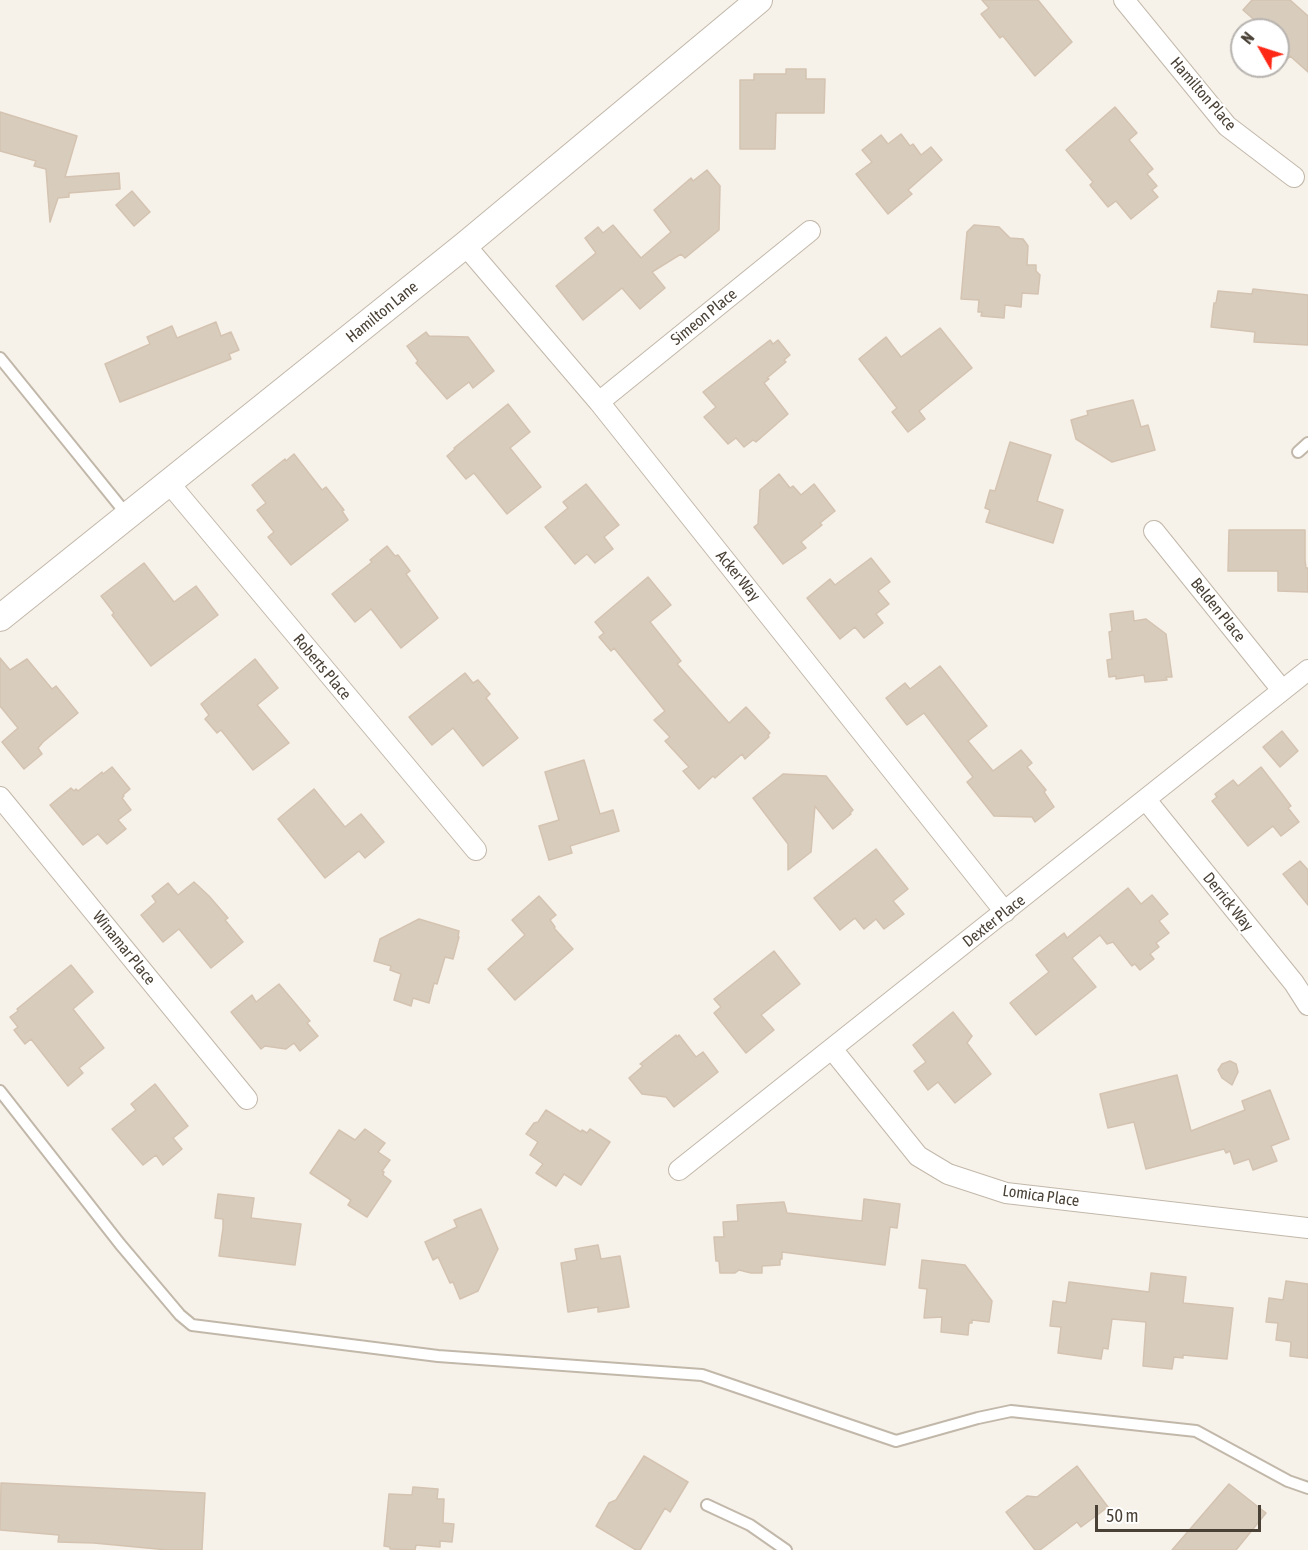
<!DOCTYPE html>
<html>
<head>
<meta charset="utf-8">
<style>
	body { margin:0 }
	#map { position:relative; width:1308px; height:1550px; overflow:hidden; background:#f6f1e9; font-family:"Asap Condensed",sans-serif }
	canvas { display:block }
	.north { position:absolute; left:1230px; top:18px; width:60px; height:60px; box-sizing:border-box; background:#fff; border:2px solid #b7b3af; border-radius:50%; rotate:309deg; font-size:16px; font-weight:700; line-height:24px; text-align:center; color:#4a4136 }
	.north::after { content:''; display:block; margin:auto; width:21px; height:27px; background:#ff2816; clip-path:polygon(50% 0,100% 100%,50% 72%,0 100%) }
	.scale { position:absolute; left:1095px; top:1505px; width:166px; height:27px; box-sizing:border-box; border:3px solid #4a4136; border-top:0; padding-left:8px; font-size:18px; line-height:21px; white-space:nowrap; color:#4a4136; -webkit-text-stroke:4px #fff; paint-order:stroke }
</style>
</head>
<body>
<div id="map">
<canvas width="1308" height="1550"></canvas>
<div class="north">N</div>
<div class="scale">50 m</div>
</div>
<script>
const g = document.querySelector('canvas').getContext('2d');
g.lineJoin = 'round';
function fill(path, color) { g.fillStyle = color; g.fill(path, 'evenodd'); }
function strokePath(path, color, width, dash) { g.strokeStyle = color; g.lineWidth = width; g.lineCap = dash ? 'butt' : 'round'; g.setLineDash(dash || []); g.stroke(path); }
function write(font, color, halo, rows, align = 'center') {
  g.font = font + ' "Asap Condensed",sans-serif'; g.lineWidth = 4.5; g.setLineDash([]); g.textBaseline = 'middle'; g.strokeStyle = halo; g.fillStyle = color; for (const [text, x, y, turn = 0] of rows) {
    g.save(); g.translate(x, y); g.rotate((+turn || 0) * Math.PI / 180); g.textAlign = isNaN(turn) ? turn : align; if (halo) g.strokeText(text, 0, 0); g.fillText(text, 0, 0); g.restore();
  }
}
const building = new Path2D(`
	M982,0H1038L1072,42L1035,76L1003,36L1000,38L981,14L989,8Z
	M1252,0H1290L1308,16V72L1290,56L1278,69V30H1266L1243,10Z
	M786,69H806V79H825L824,113H776L775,149H740V80H754V74H786Z
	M1115,107L1137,133L1129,140L1153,169L1147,174L1157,186L1152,190L1158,197L1131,219L1116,201L1108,207L1090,185L1093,182L1066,150Z
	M0,112L77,136L65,177L119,173L120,189L69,193V197L58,198L50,222L46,169L34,166L36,161L0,151Z
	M901,134L910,146L913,144L921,155L931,147L942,160L908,190L912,194L888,214L856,174L872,162L862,150L881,135L888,144Z
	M707,170L720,186L719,230L685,258L681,254L652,272L665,288L640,309L622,288L583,320L556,286L596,253L585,238L598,227L603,233L613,225L641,258L671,232L654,210L691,178L693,181Z
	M132,191L150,212L134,226L116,205Z
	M974,225L999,227L1010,238L1023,239L1028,246L1027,265H1036V271L1040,275L1038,294L1022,293L1021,307L1005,305L1004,318L981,316L982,312H978L979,300L961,299L967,232Z
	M1253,289L1308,295V345L1254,342L1255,332L1211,327L1214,303H1216L1218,291L1252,294Z
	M216,322L221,336L231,332L239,350L229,354L231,359L120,402L105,364L150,344L147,337L172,326L177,338Z
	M940,328L972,368L919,411L925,419L908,432L892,412L897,408L859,359L886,337L901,357Z
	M426,332L429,336L468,337L494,371L473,388L469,382L447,399L416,363L418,361L407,346Z
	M770,340L773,344L778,340L790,355L784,360L786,362L767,378L769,379L764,383L788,414L756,442L753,440L744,447L736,438L728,444L704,417L716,407L703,392Z
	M1133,400L1141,427L1148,425L1155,450L1112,462L1076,439L1071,420L1088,415L1087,411Z
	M508,404L530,432L510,448L541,487L507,514L474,473L466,479L447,456L455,449L454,448Z
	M1010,442L1051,455L1037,501L1063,510L1053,543L986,522L990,510L985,508L990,490L995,491Z
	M294,454L322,490L326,487L344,510L342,511L348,520L291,565L268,537L274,532L257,510L266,503L252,485L285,459L286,461Z
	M779,474L790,488L793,486L801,495L814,484L835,511L820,523L822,525L801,542L806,548L783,564L754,527L758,524L760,490Z
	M586,484L619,525L604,537L613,549L595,563L587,554L575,564L545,527L568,508L563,502Z
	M1229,530H1305V560L1306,568H1308V592L1278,591V571H1228Z
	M387,546L395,556L398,555L410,571L406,574L438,618L401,648L371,609L355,622L332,594L372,562L370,560Z
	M871,558L890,582L878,591L889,604L876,614L883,623L864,638L855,627L840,639L807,598L830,579L835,585Z
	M144,563L174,602L196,586L218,615L151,666L112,615L114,613L101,596Z
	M648,577L671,605L650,622L681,661L677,664L729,723L746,707L770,733L768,735L769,737L745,759L742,754L715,778L713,776L699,789L683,771L689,767L665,741L670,737L654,720L665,711L614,648L611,651L599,637L604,633L595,622Z
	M1133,611L1134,621L1146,619L1166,634L1172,677H1166L1167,680L1145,682L1144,675L1116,679V676L1109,677L1107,660L1112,659L1109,632L1112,631L1110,614Z
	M0,658L10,670L27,659L52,689L56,686L78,713L43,742L38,748L42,754L24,769L2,742L18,728L0,706Z
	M255,659L278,688L257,705L289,743L253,770L221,730L217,733L205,719L209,715L201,704Z
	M940,666L987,726L968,741L993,771L1021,750L1032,763L1027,767L1046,790L1044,792L1054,807L1035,822L1032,817L994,816L967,782L973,777L924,713L907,725L886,698L905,683L910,689Z
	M465,673L473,683L478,680L490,694L486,698L518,738L483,766L453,728L432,745L409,717Z
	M1282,731L1298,751L1280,767L1263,747Z
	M584,760L600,814L613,810L619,831L570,846L572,853L549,860L539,826L559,820L545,772Z
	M112,767L130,789L123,795L124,796L122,798L131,810L118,820L126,829L107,844L98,834L83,845L50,805L71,788L74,791L76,789L78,791L102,772L103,774Z
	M1261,767L1282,794L1291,806L1288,808L1299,822L1281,836L1273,826L1248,846L1212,801L1217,797L1215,794L1233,780L1238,786Z
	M783,774L826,776L853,810L850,813L851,814L833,829L815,806L811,852L788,870V844L753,798Z
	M314,789L345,827L361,814L384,842L365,858L359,851L325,878L278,819Z
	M876,849L908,889L893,901L904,914L884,929L876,919L864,929L855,918L840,930L814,898Z
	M1300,861L1308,870V905L1283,874Z
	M194,882L209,896L228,918L225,920L243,942L211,968L179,929L163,942L141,915L156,902L152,896L168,883L178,895Z
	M1128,888L1141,904L1152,895L1168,914L1159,921L1169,933L1156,943L1159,947L1150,954L1154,959L1140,970L1135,964L1132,966L1113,942L1107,944L1100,935L1072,958L1096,987L1036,1035L1010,1003L1049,972L1036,955L1064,933L1067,938Z
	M539,896L556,915L550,920L555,927L554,928L573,949L515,1000L488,969L525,935L512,920Z
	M419,919L459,931L458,937H459L453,959L445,957L437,984L434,983L429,1003L413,998L411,1006L394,1000L401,974L390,970L391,966L374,961L380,939Z
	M774,951L800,984L761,1015L774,1030L746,1053L714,1013L721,1007L714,999Z
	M71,965L93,992L73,1009L104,1048L79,1068L83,1073L68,1086L31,1039L25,1044L14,1030L18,1027L10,1017L18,1011L17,1009Z
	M279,984L310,1021L307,1023L318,1036L300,1051L294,1043L286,1049L265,1046L261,1049L231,1012L252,995L256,1002Z
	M953,1012L972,1036L967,1043L991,1074L955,1103L938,1082L928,1090L914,1071L926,1062L913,1045Z
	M676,1035L677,1037L679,1035L696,1057L703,1052L718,1072L674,1107L666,1097L642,1094L629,1078L643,1066L640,1064Z
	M1230,1061L1236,1064L1238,1072L1232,1085L1222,1078L1218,1070L1222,1064Z
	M1177,1075L1191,1131L1245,1110L1242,1101L1270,1090L1289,1139L1271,1146L1277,1161L1253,1170L1249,1159L1234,1164L1230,1151L1226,1153L1224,1149L1146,1169L1134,1122L1108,1128L1100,1094Z
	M155,1084L188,1126L173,1138L182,1149L163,1165L156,1155L143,1165L112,1129L136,1110L131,1104Z
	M546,1110L581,1132L582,1130L587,1133L590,1129L610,1142L581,1185L564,1174L556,1186L536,1173L543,1164L530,1155L538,1142L526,1134L534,1123L538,1122Z
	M365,1129L385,1143L378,1152L390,1160L382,1171L384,1172L383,1175L391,1181L367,1217L348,1205L351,1200L310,1173L339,1130L355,1140Z
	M218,1194L254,1198L251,1218L301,1224L295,1265L219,1256L223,1228V1219L215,1218Z
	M864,1199L900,1204L897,1228L890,1227L885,1265L782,1252V1259H780V1265L762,1266V1273H751L739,1270L735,1273H720L719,1261H716L714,1237H724L723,1222L738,1221L737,1205L784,1202L787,1213L862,1221Z
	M481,1209L498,1249L478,1291L460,1299L453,1282L450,1283L438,1257L433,1260L425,1242L457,1227L454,1220Z
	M598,1245L601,1259L620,1256L629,1307L598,1312V1307L568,1312L561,1263L577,1260L575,1249Z
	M922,1260L965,1265L992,1301L989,1322L972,1320V1323H969L968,1335L941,1332L942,1317L924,1318L927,1289L919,1288Z
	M1151,1273L1186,1277L1183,1303L1233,1308L1227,1359L1183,1355V1358L1174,1357L1172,1369L1143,1366L1146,1322L1112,1319L1108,1349L1103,1348L1101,1359L1058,1353L1061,1327L1050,1326L1053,1301L1066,1303L1069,1282L1149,1292Z
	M1286,1281L1308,1284V1358L1290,1356L1291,1342L1276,1340L1278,1323L1266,1322L1269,1298L1283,1300Z
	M644,1456L688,1482L670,1512L665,1508L640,1550H636L596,1526L609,1503L616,1500Z
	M1077,1466L1108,1507L1081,1527L1077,1522L1040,1550H1035L1006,1512L1027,1496L1037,1497Z
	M1,1483L205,1493L202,1550H168L94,1543L58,1542L59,1535L0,1530Z
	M1229,1484L1266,1513L1236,1550H1172Z
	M413,1487L438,1489L437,1499H444L443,1523L454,1524L452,1542L440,1541V1547L416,1545L415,1550L390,1549V1547L384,1546L389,1494L412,1495Z`);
fill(building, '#d8ccbd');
strokePath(building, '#d4c3b0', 1.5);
const service = new Path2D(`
	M0,358L128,516
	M1298,452L1308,443
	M0,1091L120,1244L180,1315L192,1325L438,1356L702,1375L896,1441L978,1418L1011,1411L1196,1431L1288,1481L1308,1488
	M707,1505L750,1525L786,1550`);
const minor = new Path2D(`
	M1124,0L1227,126L1294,177
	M465,245L599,402L1005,912
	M599,402L810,231
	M169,483L476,850
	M1154,531L1282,690
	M0,797L247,1099
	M1146,800L1294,983L1308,1005
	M832,1049L918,1156L948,1174L1006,1193L1308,1228
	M679,1170L1308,670`);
const tertiary = new Path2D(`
	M0,618L465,245L759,0`);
strokePath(service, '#c2b8aa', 14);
strokePath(minor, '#c2b8aa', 22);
strokePath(tertiary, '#c2b8aa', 28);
strokePath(service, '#fff', 10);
strokePath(minor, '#fff', 20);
strokePath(tertiary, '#fff', 26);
write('16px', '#4a4136', '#fff', [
	["Hamilton Place",1203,94,49],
	["Hamilton Lane",382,312,-39],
	["Simeon Place",704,317,-39],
	["Acker Way",738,576,51],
	["Belden Place",1218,610,51],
	["Roberts Place",322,667,50],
	["Derrick Way",1228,902,51],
	["Dexter Place",994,921,-38],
	["Winamar Place",124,948,51],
	["Lomica Place",1041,1196,8]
]);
</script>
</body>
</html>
